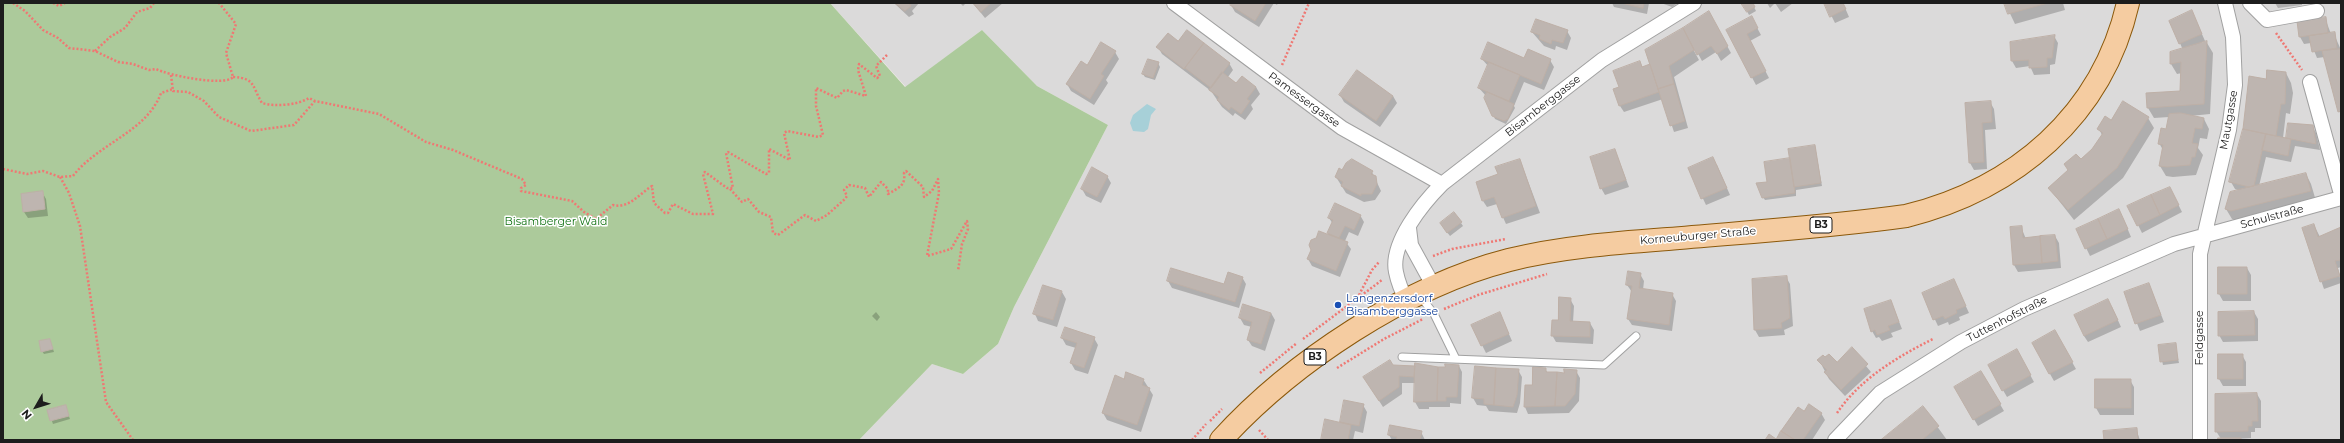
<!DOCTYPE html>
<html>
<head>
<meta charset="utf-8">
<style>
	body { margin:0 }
	#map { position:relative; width:2344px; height:443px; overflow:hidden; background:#eeeae4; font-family:Montserrat,sans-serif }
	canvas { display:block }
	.frame { position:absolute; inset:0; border:4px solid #1d1d1d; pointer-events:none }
	.north { position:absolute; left:16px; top:387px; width:40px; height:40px; -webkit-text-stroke:3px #fff; paint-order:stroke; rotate:231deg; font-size:11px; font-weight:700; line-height:16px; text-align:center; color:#1d1d1d }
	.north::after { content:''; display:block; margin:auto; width:14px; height:18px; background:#1d1d1d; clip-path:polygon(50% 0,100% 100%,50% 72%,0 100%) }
</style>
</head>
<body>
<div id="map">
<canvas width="2344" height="443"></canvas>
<div class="frame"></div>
<div class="north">N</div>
</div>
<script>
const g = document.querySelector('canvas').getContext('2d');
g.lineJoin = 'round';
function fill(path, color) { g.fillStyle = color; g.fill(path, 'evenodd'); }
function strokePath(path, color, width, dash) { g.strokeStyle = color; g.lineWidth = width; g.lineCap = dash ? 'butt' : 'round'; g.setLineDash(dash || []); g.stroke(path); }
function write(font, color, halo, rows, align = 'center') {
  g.font = font + ' Montserrat,sans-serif'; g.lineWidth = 3; g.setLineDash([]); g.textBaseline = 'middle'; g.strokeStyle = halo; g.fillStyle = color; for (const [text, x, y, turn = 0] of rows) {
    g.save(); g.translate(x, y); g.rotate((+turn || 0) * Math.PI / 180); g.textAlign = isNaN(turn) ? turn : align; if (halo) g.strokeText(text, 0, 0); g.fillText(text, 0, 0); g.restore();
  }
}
fill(new Path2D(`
	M2341,3V440H859L932,364L963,374L998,344L1014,307L1108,125L1037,86L982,30L906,87L830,3Z`), '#dbdada');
fill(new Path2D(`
	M3,3H830L905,87L982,30L1037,86L1108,125L1014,307L998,344L963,374L932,364L859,440H3Z`), '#acca9b');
fill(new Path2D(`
	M1147,104L1156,109L1151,115L1148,129L1144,132L1133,131L1130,123L1133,115Z`), '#a7d0d8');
fill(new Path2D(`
	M894,3H919L912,11L914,14L909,17Z
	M960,3H966L963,6Z
	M973,3H1003L985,18Z
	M1233,3H1278L1277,5L1274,3L1259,27L1235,12L1231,5Z
	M1612,3H1649L1647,14L1614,7Z
	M1661,3H1678L1672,7Z
	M1743,3H1752L1756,11L1749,15Z
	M1767,3H1793L1781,12L1775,3L1770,8Z
	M1825,3H1843L1849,17L1835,23Z
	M2005,3H2063L2065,10L2015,24Z
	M2275,3H2302V5L2278,8Z
	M1709,13L1731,53L1721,61L1716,52L1702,61L1695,48L1693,49L1699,60L1674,77L1688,128L1674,132L1663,99L1624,112L1620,106V88L1640,62L1643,68L1652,70L1682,30Z
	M2195,18L2205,41L2201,43H2207L2213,53L2210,114L2190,116L2204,119L2209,129L2207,139L2200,138L2198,148L2203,155L2196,175L2173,177L2166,176L2160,166L2163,150L2159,143L2167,130L2169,117L2154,118L2148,108L2147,94L2181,92L2182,73L2177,74L2171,64L2183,50L2170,21Z
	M2325,18L2331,34H2334L2341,50V117L2325,57L2317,58L2311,43L2304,44L2300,37L2298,22Z
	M1755,24L1761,35L1750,41L1769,78L1756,85L1727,30Z
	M1187,31L1229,63L1233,70L1228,77L1237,84L1256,87L1260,94L1251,105L1253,109L1245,120L1235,113L1233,116L1222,107L1211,91L1162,54L1158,47L1178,42Z
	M1567,31L1571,38L1567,50L1556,46L1555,50L1544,46L1532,32Z
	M2054,36L2058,43L2055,64L2050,65V74L2034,75L2030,66L2016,68L2012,61Z
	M1115,52L1119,59L1106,80L1108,83L1094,105L1071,91L1067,84L1087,67Z
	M1482,59L1550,60L1554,67L1544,90L1524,82L1514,106L1515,108L1506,124L1495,119L1486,96L1479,88L1488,66Z
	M1158,63L1160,67L1155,80L1145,77L1143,74Z
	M2286,73L2291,83L2293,93L2290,114L2286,113L2283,138L2286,139L2312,126L2316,133L2320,150L2295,146L2291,162L2266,157L2259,186L2306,174L2311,184L2316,201L2237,221L2232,219L2226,209L2240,191L2235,189L2231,182L2245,130L2244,129L2267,80Z
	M1340,95L1393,96L1397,103L1380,127L1344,102Z
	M1990,102L1994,109L1996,129L1985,130L1987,169L1974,170L1970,163L1966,104Z
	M2148,118L2154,128L2123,178L2074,220L2049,188L2093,149L2102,135L2099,129L2112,121Z
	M1815,146L1822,186L1796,190V196L1765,200L1763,197L1768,183L1791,159Z
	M1615,150L1629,187L1605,195L1601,188Z
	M1520,160L1540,213L1506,224L1497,204L1487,207L1483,201L1499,175Z
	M1717,165L1730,195L1706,205L1689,169Z
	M1372,172L1381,191L1375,200L1364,202L1346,193L1336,177Z
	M1107,176L1111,183L1101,203L1086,196L1082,189Z
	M2170,188L2182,212L2142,233L2129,207Z
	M42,192L46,199L48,216L28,218L24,212Z
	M1360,215L1364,222L1358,236L1349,232L1345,241L1351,249L1340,277L1312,266L1308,259L1328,235L1333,224L1329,218Z
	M2123,218L2131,237L2090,256L2077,229Z
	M1461,223L1463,226L1450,236L1443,227Z
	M2314,225L2320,237L2341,228V267L2338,268L2341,283L2324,289L2303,228Z
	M2021,227L2026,239L2055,236L2059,243L2061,268L2018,272L2014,265L2011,228Z
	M2219,268H2247L2251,275V301H2223L2219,294Z
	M1640,274L1644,281L1643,290L1672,294L1676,301L1672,331L1632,325L1628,319L1632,292L1627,285Z
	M1242,277L1246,284L1239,308L1172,288L1168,281L1225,286Z
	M1786,277L1790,284L1793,326L1784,330L1785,335L1759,337L1755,330L1753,280Z
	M2149,284L2164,322L2140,331L2125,293Z
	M1044,286L1062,292L1066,299L1057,327L1038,321L1035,314Z
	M1957,287L1969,313L1959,317L1960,320L1949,325L1948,322L1938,326L1923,294Z
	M1570,299L1574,306L1573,322L1590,323L1594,330L1593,344L1556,342L1552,335Z
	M1891,301L1902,329L1891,333L1893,337L1882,341L1879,337L1876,338L1872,331Z
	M2112,307L2121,327L2088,342L2084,336Z
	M876,312L880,317L877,321L872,316Z
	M2254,312L2258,319V341L2223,342L2219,335Z
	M1271,313L1275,320L1265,351L1252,346L1248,340L1252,327L1244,325L1240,318Z
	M1503,320L1512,341L1486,353L1472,325Z
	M2055,332L2076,369L2054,381L2033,344Z
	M1062,338H1094L1098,345L1088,374L1075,370L1071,363L1076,348L1066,345Z
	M50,340L54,352L44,354L42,351Z
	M2175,344L2179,363L2163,365L2159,346Z
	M1852,349L1871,372L1845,396L1829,379L1819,360L1837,363Z
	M2017,351L2034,382L2007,397L1989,366Z
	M2242,355L2246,362V386H2223L2219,379Z
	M1393,366L1446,368L1459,366L1462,372L1461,404L1450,403V407H1429V409H1419L1415,402V383H1402V394L1383,407L1369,385Z
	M1476,367L1518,370L1522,377L1520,403L1517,413L1489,411L1486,406L1477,405L1473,398Z
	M1545,369L1548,373L1565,374L1576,371L1580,378L1579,401L1569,413L1528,414L1525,407L1533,386Z
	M1981,372L2004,411L1978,426L1955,387Z
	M1143,379L1153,395L1141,432L1107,420L1103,413L1124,380Z
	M2130,380L2134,387V415H2100L2096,408Z
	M2257,394L2261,401V428H2255V432H2251V438L2219,440L2221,439L2216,431Z
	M1345,401L1363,405L1367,412L1363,433L1355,431L1353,440H1322L1340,423Z
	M65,406L70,419L53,424L48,410Z
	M1923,407L1947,440H1882Z
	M1821,413L1825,420L1812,440H1776Z
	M2136,429L2140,440H2105Z
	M1421,432L1425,440H1392L1389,435Z`), '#0003');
const building = new Path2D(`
	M895,3H909L911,6L905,11Z
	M973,3H991L981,12Z
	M1232,3H1266L1255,21L1230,5Z
	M1622,3H1644L1643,8Z
	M1741,3H1753L1755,7L1747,12Z
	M1824,3H1843L1846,9L1830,17Z
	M2004,3H2048L2008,14Z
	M2192,10L2202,34L2179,44L2169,21Z
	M1709,11L1728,46L1717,54L1711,46L1697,55L1683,28Z
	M1752,16L1758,28L1747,34L1766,71L1751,78L1726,30Z
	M2326,17L2328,33L2299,37L2297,21Z
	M1536,19L1568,30L1563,43L1552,40L1551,44L1539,39L1540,35L1531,32Z
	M1683,28L1694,50L1669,66L1674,84L1658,89L1645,50Z
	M1187,30L1204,43L1184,69L1156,47L1168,33L1178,41Z
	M2335,32L2337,48L2312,52L2309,36Z
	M2055,35L2052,58H2047V67L2029,68V60L2011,61L2010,42Z
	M2207,41L2204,104L2147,108L2146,93L2180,91L2181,62L2170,64V52Z
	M1101,42L1116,51L1101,74L1104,76L1090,99L1066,84L1081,61L1087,65Z
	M1488,42L1524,58L1528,49L1551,59L1541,84L1481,59Z
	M1204,43L1230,63L1211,88L1185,68Z
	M2341,49V111L2338,112L2322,51Z
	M1148,59L1159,62L1153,78L1142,74Z
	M1640,61L1642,67L1650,64L1659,92L1619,106L1613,89L1619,87L1613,71Z
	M1489,62L1520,75L1509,101L1478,88Z
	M1357,70L1393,96L1376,121L1339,95Z
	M2267,70L2286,72L2285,104H2281L2276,136L2243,129L2249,76L2266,79Z
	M1222,72L1236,83L1242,76L1256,87L1247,99L1250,101L1241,114L1231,107L1229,110L1217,100L1219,97L1209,90Z
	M1674,84L1685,121L1670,126L1658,89Z
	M1487,92L1514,104L1508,119L1504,121L1492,116L1484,98Z
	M1991,101L1992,122L1982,123L1984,162L1969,163L1965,103Z
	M2123,101L2149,117L2117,168L2068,210L2048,188L2068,170L2064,164L2076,154L2081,159L2092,149L2103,133L2097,129L2105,116L2111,120Z
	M2181,113L2204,118L2202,129L2195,128L2192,143L2198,144L2195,157H2192L2190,165L2167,167L2159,166L2163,145L2158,144L2161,128L2166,129L2169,114Z
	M2288,123L2313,125L2316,144L2286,138Z
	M2243,129L2266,134L2254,186L2249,187L2229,182Z
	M2266,134L2291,139L2288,156L2262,150Z
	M1815,145L1821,183L1794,187L1788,149Z
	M1615,149L1626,180L1600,189L1590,157Z
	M1713,157L1727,188L1701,199L1688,168Z
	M1790,158L1795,193L1762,198L1756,183L1767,182L1764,162Z
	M1352,159L1373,171L1371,174L1376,176L1377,184L1372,194H1361V196L1341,186L1343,182L1335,177L1339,168L1342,170L1346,163Z
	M1520,159L1536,206L1502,218L1494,197L1482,201L1476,182L1498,174L1495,167Z
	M1092,167L1108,176L1097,197L1081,189Z
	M2306,173L2311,191L2231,211L2225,209L2230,192Z
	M2170,187L2179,205L2160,215L2151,195Z
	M43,191L45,209L23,212L21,194Z
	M2151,195L2160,215L2137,226L2127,206Z
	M1335,203L1361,215L1354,230L1345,226L1339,238L1327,233L1333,220L1328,218Z
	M2119,209L2128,229L2107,239L2098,219Z
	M1454,212L1462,222L1447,233L1440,223Z
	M2098,219L2107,239L2085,249L2076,229Z
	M2314,224L2318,237L2341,227V260L2335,261L2340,276L2320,282L2302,228Z
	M2022,226L2023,238L2040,236L2042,263L2013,265L2010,227Z
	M1319,231L1348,242L1336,271L1307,259L1311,250L1309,245L1311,240L1316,238Z
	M2055,235L2058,261L2042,263L2040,236Z
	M2218,267H2247V294H2218Z
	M1171,268L1224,284L1228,272L1243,277L1235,302L1167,281Z
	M1628,271L1641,273L1639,288L1673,293L1669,325L1627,319L1632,286L1626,285Z
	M1787,276L1790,318L1781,323L1782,328L1754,330L1752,279Z
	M1954,279L1966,306L1956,310L1957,313L1945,319L1943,316L1933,320L1922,293Z
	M2149,283L2161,315L2135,324L2124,292Z
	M1043,285L1062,291L1053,320L1033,314Z
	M1559,297L1571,298L1570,321L1590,322V337L1551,336L1552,320H1558Z
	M2108,299L2118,320L2084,336L2074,315Z
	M1891,300L1899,322L1888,326L1890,330L1877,335L1875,330L1871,332L1864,309Z
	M1243,304L1271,313L1261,344L1247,340L1252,322L1239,318Z
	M2254,311L2255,335L2218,336V312Z
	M1500,312L1509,334L1481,346L1471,325Z
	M1065,327L1095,337L1084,368L1070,363L1077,343L1061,338Z
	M2055,330L2073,362L2049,374L2032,343Z
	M50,339L53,349L41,352L39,341Z
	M2176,343L2178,360L2160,362L2158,345Z
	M1852,347L1868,364L1841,390L1824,372L1827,370L1817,360L1823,355L1825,357L1829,354L1837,362Z
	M2017,349L2031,375L2002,391L1988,365Z
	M2218,354H2243V379H2218Z
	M1390,360L1393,365L1415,366L1414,377L1399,376V387L1379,401L1363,377Z
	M1415,363L1438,367L1437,401L1414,402Z
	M1445,364L1459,365L1457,397H1446V401H1437L1438,367H1445Z
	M1475,366L1496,368L1494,405L1484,404V399L1472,398Z
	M1533,367L1546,368V372H1557L1555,406L1524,407L1525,385H1532Z
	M1496,368L1519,369L1517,395L1513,407L1494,405Z
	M1564,369L1577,370L1575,394L1565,406H1555L1557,372L1564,373Z
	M1981,371L2001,404L1973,420L1954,387Z
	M1126,372L1144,379L1142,385L1150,388L1137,425L1102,413L1115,375L1124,379Z
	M2095,379H2131V408H2095Z
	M2257,393L2258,421H2252V426H2248V431L2215,432V394Z
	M1344,400L1364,404L1359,426L1340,422Z
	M1809,404L1822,413L1803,440H1795L1781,431L1798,407L1804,411Z
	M66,405L69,416L50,421L47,410Z
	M1923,406L1939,426L1922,440H1881Z
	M1325,419L1351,425L1348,440H1321Z
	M1390,425L1422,431L1420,440H1396L1397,437L1388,435Z
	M2137,428L2138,440H2104L2103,431Z
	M1781,431L1795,440H1765L1769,434L1776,439Z
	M2218,438H2241V440H2218Z`);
fill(building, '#beb5b0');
strokePath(building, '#beb0a7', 1);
const lane = new Path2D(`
	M1420,296L1434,314L1456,359
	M1402,357L1604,365L1636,336`);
const street = new Path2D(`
	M1174,3L1342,128L1442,184
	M2250,3L2267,20L2317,11
	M2310,82L2341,194
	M1409,228L1411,245L1434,287
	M1407,301C1402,292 1398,282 1396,272C1390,243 1423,203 1442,184L1602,60L1694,3
	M1835,440L1880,393L1961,342L2024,309L2174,244L2341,198
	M2200,440V254L2229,130L2235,85L2233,37L2225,3`);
const primary = new Path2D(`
	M1221,440C1292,362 1407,286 1509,260C1561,247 1616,243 1668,239C1748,232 1828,227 1906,216C2015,189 2102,116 2128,3`);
strokePath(lane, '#a1a1a1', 9);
strokePath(street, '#a1a1a1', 16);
strokePath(primary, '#8c590b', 24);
strokePath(new Path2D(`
	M13,3L25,11L43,30L58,38L69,48L95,51L118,62L133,64L149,70L156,69C167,75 225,87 233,77L226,53L236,24L219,3
	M53,3L59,6L65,3
	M2276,33L2302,70
	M95,51L110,37L125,28L137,12L150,8L154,3
	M1282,65L1309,3
	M171,75L173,91L188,92L204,101L219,117L251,131L294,125L315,101
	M233,77C256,78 252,87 262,103C275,107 298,105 309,98L315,101L379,114L426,142L453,150L522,179L526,185L521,188V191L572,201L584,212L596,219L613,205C629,209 639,194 652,186L654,203L665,213H668L673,204L693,214H713L703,174L705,172L727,188H733L726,153L728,152L766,174L769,173V149L790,160L784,133L787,131L819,137L823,135L816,106V88L837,98L843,91L846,90L866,96L858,70L859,64L877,78L880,76L876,66L887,55
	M3,169L27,174L43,171L60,177L73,176C97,144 147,132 161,93L173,89
	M60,177L69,193L80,226L106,402L133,440
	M730,189L742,202L748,199L759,212L771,217L773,233L778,235L805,215L816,221L827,215L845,199L847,196L844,190L849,185L865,188L869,197L881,182L888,189V194C898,188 906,186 904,173L906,171L923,187L924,197L932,191L938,179L939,193L927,256L951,249L967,221L968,229L962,244L958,271
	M1433,256L1452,249L1506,239
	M1359,295L1372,270L1379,262
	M1444,309L1478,295L1547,274
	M1303,339L1382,280
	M1337,368L1384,339L1423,319
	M1260,373L1297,343
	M1837,413C1860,379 1897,357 1933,339
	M1210,421L1222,409
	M1259,430L1268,440
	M1192,440L1206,424`), '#ef7873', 2.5, [2, 2]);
strokePath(lane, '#fff', 7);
strokePath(street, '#fff', 14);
strokePath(primary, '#f5cca1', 22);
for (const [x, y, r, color] of [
	[1338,305,4,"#1a4fb4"]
]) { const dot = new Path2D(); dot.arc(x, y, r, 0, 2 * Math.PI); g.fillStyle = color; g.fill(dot); strokePath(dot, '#fff', 1.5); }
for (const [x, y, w] of [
	[1821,225,22],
	[1315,357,22]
]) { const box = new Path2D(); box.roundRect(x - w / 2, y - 8, w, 16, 3); g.fillStyle = '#fff'; g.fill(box); strokePath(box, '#1d1d1d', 1); }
write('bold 10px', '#1d1d1d', null, [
	["B3",1821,225],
	["B3",1315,357]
]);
write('11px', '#1d1d1d', '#fff', [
	["Pamessergasse",1304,100,36],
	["Bisamberggasse",1543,106,-38],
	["Mautgasse",2229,120,-80],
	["Schulstraße",2272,217,-15],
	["Korneuburger Straße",1698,236,-5],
	["Tuttenhofstraße",2007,319,-27],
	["Feldgasse",2200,338,-90]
]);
write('11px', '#137315', '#fff', [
	["Bisamberger Wald",556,222]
]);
write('11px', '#164399', '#fff', [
	["Langenzersdorf",1346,299],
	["Bisamberggasse",1346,312]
], 'left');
</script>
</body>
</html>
